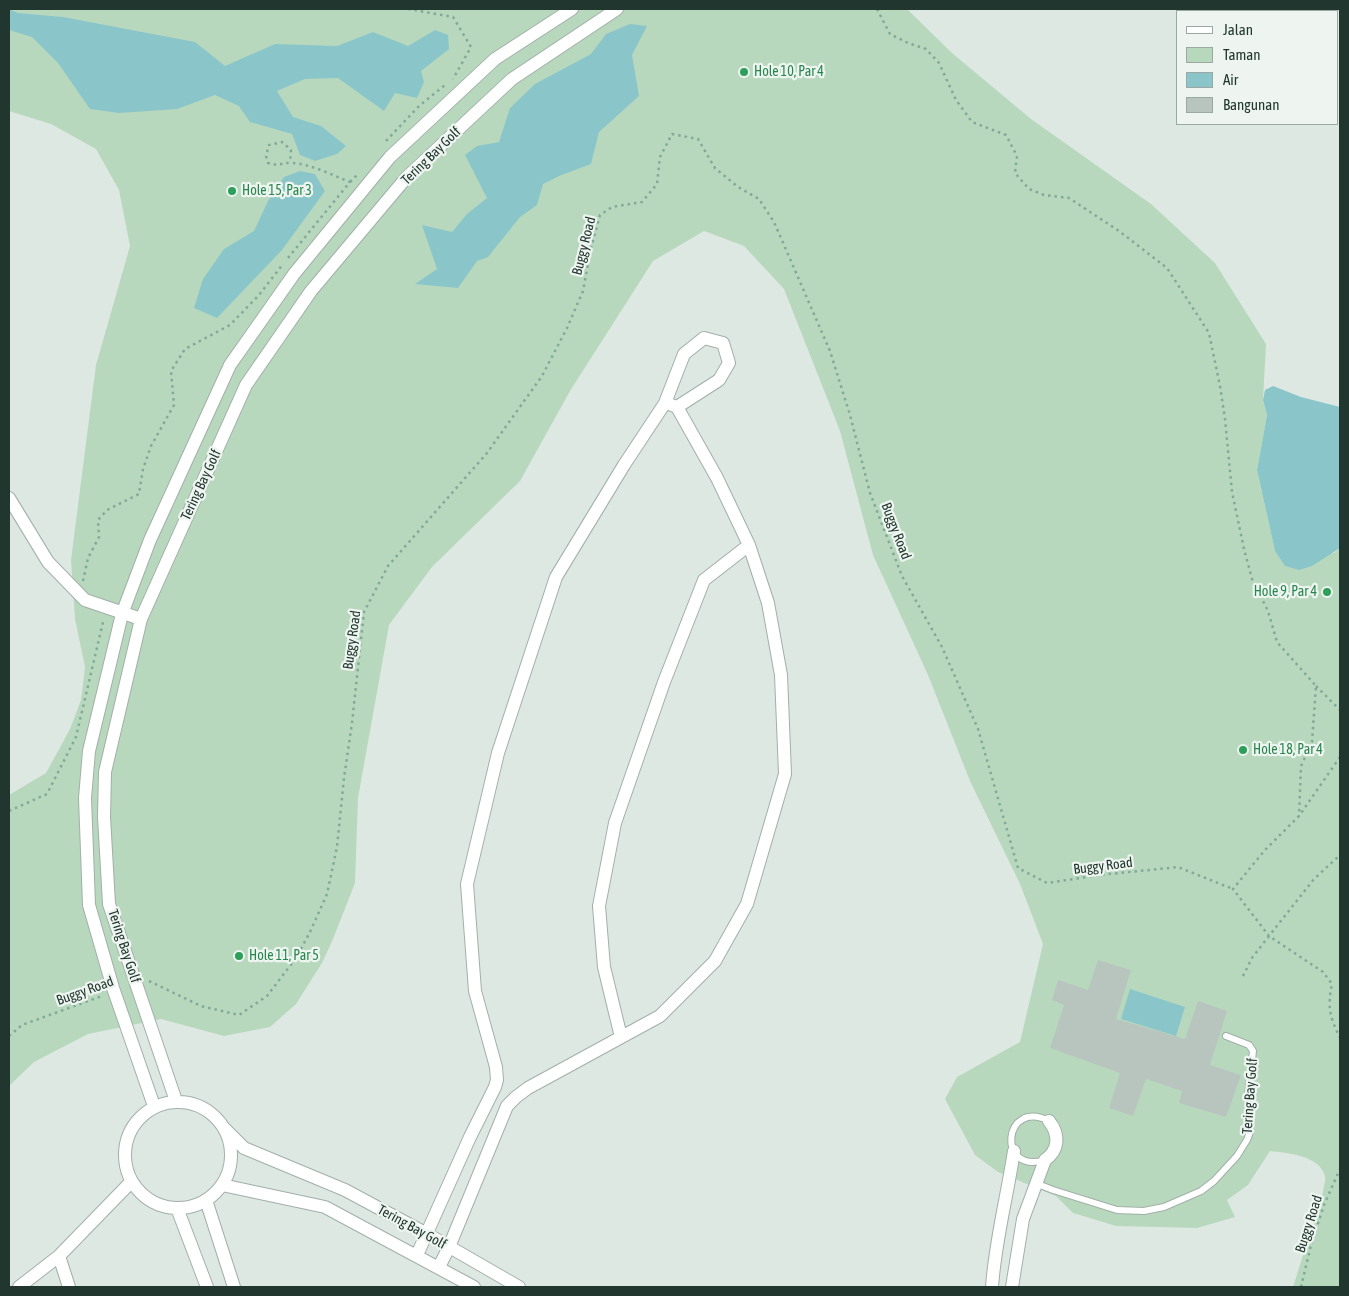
<!DOCTYPE html>
<html>
<head>
<meta charset="utf-8">
<style>
	body { margin:0 }
	#map { position:relative; width:1349px; height:1296px; overflow:hidden; background:#dee8e3; font-family:"Asap Condensed",sans-serif }
	canvas { display:block }
	.frame { position:absolute; inset:0; border:10px solid #21362e; pointer-events:none }
	.legend { position:absolute; left:1176px; top:10px; width:162px; height:115px; box-sizing:border-box; background:#eef5f1; border:1px solid #9ca9a3; margin:0; padding:6px 9px; list-style:none; font-size:15px; color:#21362e }
	.legend li { display:flex; align-items:center; gap:10px; height:25px }
	.legend b { width:25px; border:1px solid #9ca9a3 }
</style>
</head>
<body>
<div id="map">
<canvas width="1349" height="1296"></canvas>
<div class="frame"></div>
<ul class="legend">
<li><b style="height:6px;background:#fff"></b>Jalan</li>
<li><b style="height:14px;background:#b8d8be"></b>Taman</li>
<li><b style="height:14px;background:#8ac6c9"></b>Air</li>
<li><b style="height:14px;background:#b7c5be"></b>Bangunan</li>
</ul>
</div>
<script>
const g = document.querySelector('canvas').getContext('2d');
g.lineJoin = 'round';
function fill(path, color) { g.fillStyle = color; g.fill(path, 'evenodd'); }
function strokePath(path, color, width, dash) { g.strokeStyle = color; g.lineWidth = width; g.lineCap = dash ? 'butt' : 'round'; g.setLineDash(dash || []); g.stroke(path); }
function write(font, color, halo, rows, align = 'center') {
  g.font = font + ' "Asap Condensed",sans-serif'; g.lineWidth = 4.5; g.setLineDash([]); g.textBaseline = 'middle'; g.strokeStyle = halo; g.fillStyle = color; for (const [text, x, y, turn = 0] of rows) {
    g.save(); g.translate(x, y); g.rotate((+turn || 0) * Math.PI / 180); g.textAlign = isNaN(turn) ? turn : align; if (halo) g.strokeText(text, 0, 0); g.fillText(text, 0, 0); g.restore();
  }
}
fill(new Path2D(`
	M9,9H907L952,53L1031,119L1151,204L1215,263L1266,344L1263,400L1267,415L1257,470L1275,551L1334,553L1340,548V1287H1293L1323,1192C1323,1188 1326,1181 1325,1176C1319,1155 1287,1153 1270,1151L1248,1185L1227,1200L1235,1217L1197,1228L1116,1226L1073,1213L1056,1196L998,1172L975,1155L945,1099L957,1077L1020,1042L1043,944L1020,884L970,781L928,675L873,555L840,431L784,289L744,246L704,231L653,261L570,391L520,481L432,567L389,625L358,798L355,883L333,939L322,963L296,1004L270,1027L224,1036L161,1019L88,1034L34,1062L9,1086V795L46,773L70,729L81,700L85,667L75,619L71,560L96,365L130,246L119,190L96,149L51,124L9,111Z`), '#b8d8be');
fill(new Path2D(`
	M9,9L18,13L63,17L195,42L225,66L275,44L337,46L373,32L408,46L435,30L448,35L449,49L421,71L424,82L417,98L395,93L384,111L338,78L305,79L277,91L293,117L321,126L346,146L337,154L315,161L300,155L292,134L250,122L239,106L215,95L177,109L119,113L90,109L58,63L32,37L9,30Z
	M630,24L647,26L632,55L639,96L599,132L591,164L559,176L543,184L537,205L520,217L488,257L477,261L458,288L415,284L437,269L422,225L452,232L467,214L487,198L465,155L477,146L499,142L510,108L535,84L591,54L606,34Z
	M300,171L315,174L325,191L282,250L217,318L194,308L203,279L224,249L254,231L268,201L284,177Z
	M1273,386L1301,397L1340,407V548L1312,566L1299,570L1285,566L1275,551L1257,470L1267,415L1263,400L1265,390Z
	M1130,989L1185,1007L1176,1036L1121,1019Z`), '#8ac6c9');
fill(new Path2D(`
	M1098,960L1131,970L1116,1019L1185,1039L1198,1001L1227,1011L1210,1065L1241,1075L1226,1117L1179,1103L1182,1091L1146,1079L1133,1116L1109,1108L1120,1073L1050,1048L1064,1005L1052,1000L1058,980L1088,990Z`), '#b7c5be');
const lane = new Path2D(`
	M1045,1160C996,1175 1003,1098 1049,1121
	M1035,1183L1053,1190L1117,1210L1144,1211L1164,1207L1201,1191L1214,1181L1237,1156L1247,1140L1250,1132L1248,1095L1253,1051L1249,1045L1226,1036`);
const street = new Path2D(`
	M9,498L48,562L85,600L141,619
	M621,1037L604,967L599,906L615,823L664,682L704,580L749,545
	M176,1101L109,904L104,817L105,772L141,619L246,385L311,291L406,178L512,79L617,9
	M125 1155a53 53 0 1 1 106 0a53 53 0 1 1-106 0Z
	M154,1106L113,988L89,905L85,798L89,751L122,614L150,540L230,365L294,274L390,157L495,59L572,9
	M225,1129L244,1148L345,1190L427,1234L519,1287
	M222,1185L325,1207L474,1287
	M206,1200L234,1287
	M177,1208L207,1287
	M417,1255L470,1137L495,1087L497,1080L496,1067L475,991L467,884L498,753L556,577L624,465L665,403L684,354L704,338L723,343L729,363L719,380L677,407
	M59,1256L69,1287
	M439,1267L449,1247L507,1106L516,1097L528,1088L660,1016L715,961L747,904L785,774L781,675L768,603L749,545L717,478L677,407L669,404
	M19,1287L59,1256L131,1182
	M992,1287C995,1242 1007,1197 1014,1151
	M1012,1287L1023,1219L1045,1160C1059,1150 1060,1135 1049,1121`);
strokePath(lane, '#a2afa9', 8);
strokePath(street, '#a2afa9', 14);
strokePath(new Path2D(`
	M408,9L453,17L471,47L453,79
	M877,9L890,34L908,43L926,49L939,63L956,100L972,122L1006,135L1017,156L1015,173L1029,189L1044,195L1069,198L1119,231L1167,268L1209,333L1220,386L1225,419L1232,492L1244,549L1252,579L1268,611L1277,642L1316,686L1312,742L1301,766L1299,816
	M386,141L419,106L445,85
	M350,182L358,174
	M288,258L350,182C332,175 311,164 292,163C282,162 280,167 268,163L266,156L269,145L282,142L291,150L290,162
	M83,581L88,558L99,537L98,520L107,510L139,494L143,469L151,446L174,405L171,371L185,349L230,325L259,295L283,264
	M1316,686L1340,710
	M1340,757L1299,816L1265,850L1233,889L1269,936L1314,879L1340,855
	M9,811L47,794L76,737L103,622L102,621
	M1243,976L1252,958L1269,936L1323,972L1332,984C1327,1008 1330,1017 1340,1038
	M149,981L201,1006L239,1015L267,996L296,958L310,932L327,894L337,847L344,778L352,723L364,612L388,566L487,453L542,376L567,328L583,291L591,248L600,215L612,207L642,202L657,184L660,157L672,134L698,139L715,168L738,187L759,199L774,222L830,351L850,415L870,493L902,576L942,647L978,729L1018,868L1047,883L1100,875L1178,867L1233,889
	M9,1036L22,1025L102,996
	M1301,1287L1311,1245L1324,1205L1340,1169`), '#81a998', 2.5, [2.5, 4]);
strokePath(lane, '#fff', 6);
strokePath(street, '#fff', 12);
for (const [x, y, r, color] of [
	[744,72,5,"#2e9e5b"],
	[232,191,5,"#2e9e5b"],
	[1327,592,5,"#2e9e5b"],
	[1243,750,5,"#2e9e5b"],
	[239,956,5,"#2e9e5b"]
]) { const dot = new Path2D(); dot.arc(x, y, r, 0, 2 * Math.PI); g.fillStyle = color; g.fill(dot); strokePath(dot, '#eef5f1', 2); }
write('14px', '#27864d', '#eef5f1', [
	["Hole 10, Par 4",754,72],
	["Hole 15, Par 3",242,191],
	["Hole 9, Par 4",1317,592,"right"],
	["Hole 18, Par 4",1253,750],
	["Hole 11, Par 5",249,956]
], 'left');
write('14px', '#21362e', '#eef5f1', [
	["Tering Bay Golf",431,156,-44],
	["Buggy Road",584,246,-76],
	["Tering Bay Golf",201,485,-65],
	["Buggy Road",896,531,69],
	["Buggy Road",352,640,-82],
	["Buggy Road",1103,866,-7],
	["Tering Bay Golf",124,946,72],
	["Buggy Road",85,991,-20],
	["Tering Bay Golf",1250,1096,-86],
	["Buggy Road",1309,1224,-72],
	["Tering Bay Golf",412,1227,29]
]);
</script>
</body>
</html>
